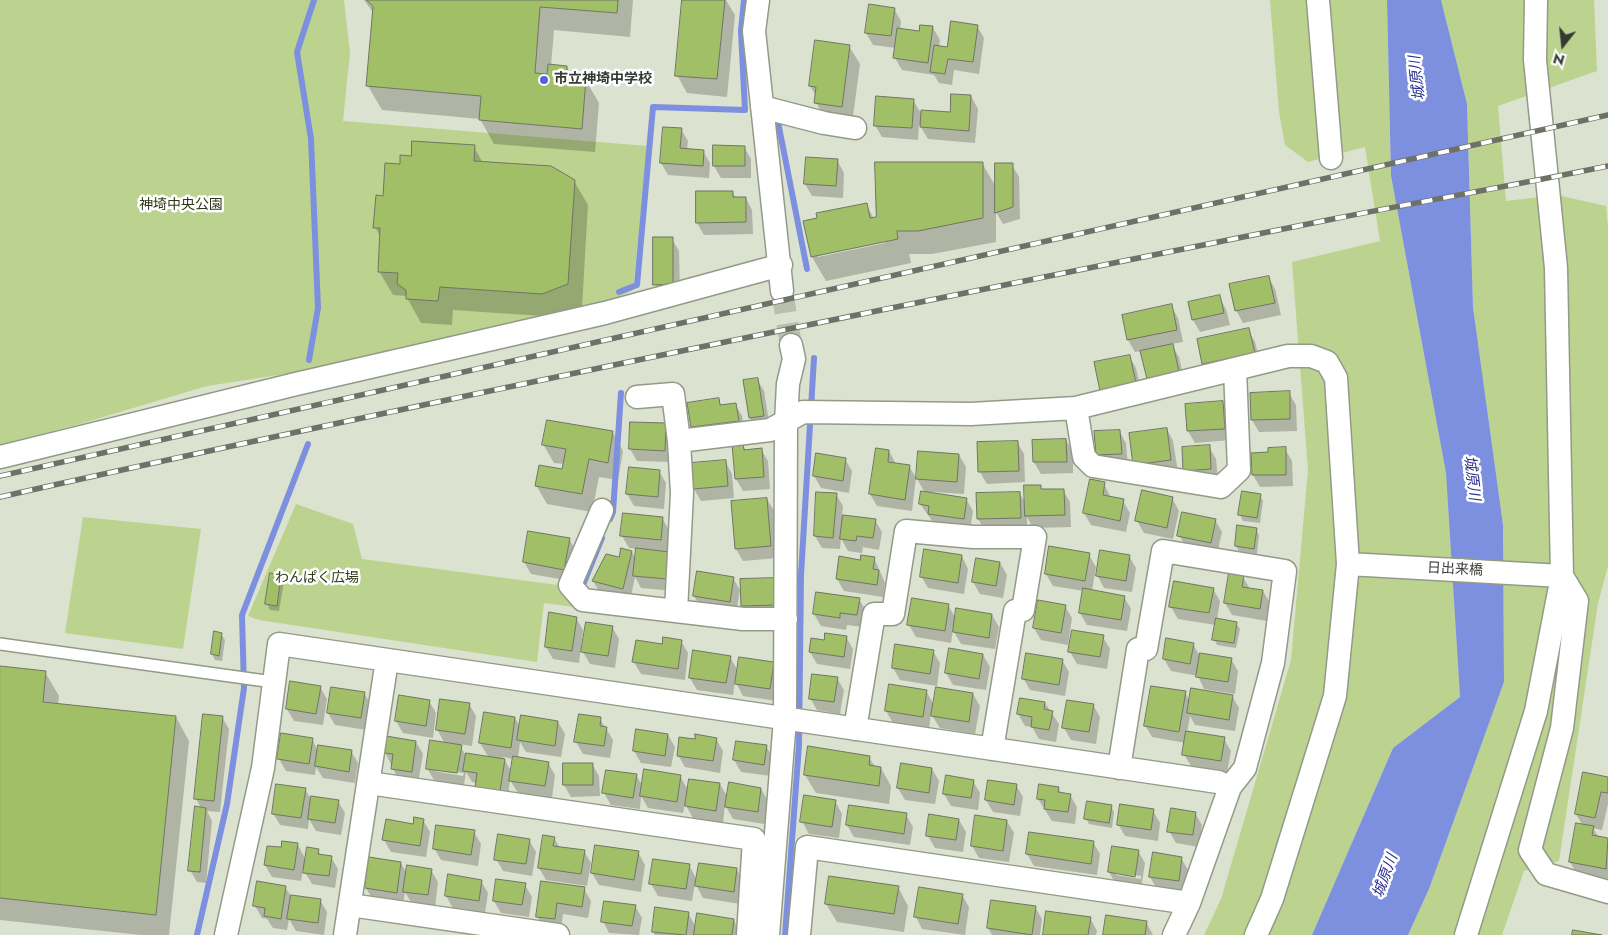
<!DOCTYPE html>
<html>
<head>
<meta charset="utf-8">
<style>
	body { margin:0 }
	#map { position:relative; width:1608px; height:935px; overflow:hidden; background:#dbe2cf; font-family:Jost,sans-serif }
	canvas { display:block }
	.north { position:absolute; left:1538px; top:20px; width:50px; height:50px; -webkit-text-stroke:4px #fff; paint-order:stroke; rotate:196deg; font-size:14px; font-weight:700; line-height:20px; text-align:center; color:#373a33 }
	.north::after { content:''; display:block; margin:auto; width:18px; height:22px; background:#373a33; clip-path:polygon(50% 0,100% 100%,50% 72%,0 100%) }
</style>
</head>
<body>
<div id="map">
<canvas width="1608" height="935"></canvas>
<div class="north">N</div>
</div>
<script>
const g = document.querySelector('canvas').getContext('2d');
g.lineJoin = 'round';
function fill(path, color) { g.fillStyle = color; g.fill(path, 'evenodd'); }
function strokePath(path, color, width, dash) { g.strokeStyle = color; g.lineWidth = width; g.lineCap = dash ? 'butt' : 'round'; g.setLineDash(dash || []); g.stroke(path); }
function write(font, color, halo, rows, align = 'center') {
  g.font = font + ' Jost,"Noto Sans JP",sans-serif'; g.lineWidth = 5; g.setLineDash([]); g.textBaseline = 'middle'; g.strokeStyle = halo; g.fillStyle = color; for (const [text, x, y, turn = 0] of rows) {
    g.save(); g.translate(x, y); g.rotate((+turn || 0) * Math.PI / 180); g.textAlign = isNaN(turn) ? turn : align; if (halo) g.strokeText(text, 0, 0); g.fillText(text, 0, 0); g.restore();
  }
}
fill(new Path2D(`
	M0,0H344L350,52L343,121L647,146L633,290L604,304L298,372L207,386L83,423L0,445Z
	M1270,0H1387L1391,176L1446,473L1460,697L1393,748L1312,935H1204L1221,899L1291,660L1308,470L1292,262L1380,241L1365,147L1308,162L1285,145L1279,112Z
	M1441,0H1594L1597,71L1498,106L1506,201L1557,195L1606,206L1608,226V566L1598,603L1559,861L1524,871L1502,935H1408L1429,889L1504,682L1503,525L1473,307L1467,104Z
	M296,504L353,524L362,559L565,586L575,597L574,607L544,603L537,662L259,620L248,616Z
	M83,517L201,529L183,649L65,633Z`), '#bbd38f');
fill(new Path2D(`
	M1387,0H1441L1467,104L1473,307L1503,525L1504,682L1429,889L1408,935H1312L1393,748L1460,697L1446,473L1391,176Z`), '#7d8fdf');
fill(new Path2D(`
	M364,0H633L630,37L554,30L551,66L567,67L573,78L585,79L599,103L595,152L494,144L480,119L382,110L368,86L374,14Z
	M683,0H726L735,15L727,97L687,93L677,75Z
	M894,9L901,21L900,30L920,32L933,28L940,40L939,47L948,48L977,26L984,38L979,74L954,70L952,85L939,83L934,75L902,70L895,58L896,48L873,45L866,33Z
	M849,46L860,64L852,124L826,121L816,102V96L810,86Z
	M971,96L978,109L975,143L928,139L919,124L918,140L882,137L875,125L913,100L922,115L951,113Z
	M681,129L688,141L687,150L703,151L710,163L709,178L668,175L661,163Z
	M474,147L483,163L574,181L588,205L582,308L557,317L453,310L452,325L421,323L406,296L393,295L379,271L381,238L375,227L384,197L401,165L412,158Z
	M744,147L751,159V178H721L714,166Z
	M837,160L844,173L843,198L812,196L805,184Z
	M982,163L996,187L1012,165L1019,177L1020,219L1003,224L996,212V242L932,254H909L911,263L826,281L812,257L805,222L866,204L874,219ZM885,241V243L818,257V255Z
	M732,192L736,198H746L752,210L753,234L704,235L697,223Z
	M672,239L679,251L680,296H662L655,284Z
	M1268,277L1275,289L1281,315L1243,323L1236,310Z
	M1219,297L1226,309L1230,325L1200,332L1193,320L1190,303Z
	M1171,306L1178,318L1183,342L1171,344L1179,357L1185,384L1142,351L1135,352L1128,340L1123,316Z
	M1248,330L1255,342L1261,365L1211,376L1204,364L1199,340Z
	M1129,356L1136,368L1142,395L1108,402Z
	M757,379L764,391L770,428L757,430L750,418Z
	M1289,393L1296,405L1297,431L1259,432L1252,420Z
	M718,400L722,406L735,404L742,416L745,432L699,439L692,427L688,404Z
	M1222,403L1229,415L1231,440L1195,443L1188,431Z
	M666,425L672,462L637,461L630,449Z
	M1167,429L1173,441L1178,472L1141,477L1130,434Z
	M1119,431L1126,443L1128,466L1104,467L1097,455Z
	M613,433L623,451L618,480L599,477L592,512L547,504L536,485L564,471L565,464L554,463L543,444Z
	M1066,440L1073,452V473L1041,474L1034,462L1033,441Z
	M1017,442L1024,454L1025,482L987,484L980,472Z
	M742,444L746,451L761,449L768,461L770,489L743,491L736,479L733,445Z
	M1209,447L1216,459L1218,480L1185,470Z
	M1285,449L1292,461L1293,486L1260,487L1253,475L1252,454H1269Z
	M889,451L896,464L909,466L916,478L912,511L877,506L870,494Z
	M959,455L966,467L964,494L932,492L931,494L966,499L973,511L970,531L936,526L920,504L925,493L917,479Z
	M845,459L852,471L849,493L821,488L814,476Z
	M725,461L732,474L734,498L701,501L694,489Z
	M659,471L666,483L664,509L634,506L627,494Z
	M1104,484L1111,498L1123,501L1130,513L1126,532L1091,525L1084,513Z
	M1040,486L1043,491L1063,490L1070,502L1071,527L1033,528L1027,517V530L985,531L978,519L1019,493L1026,503Z
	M818,493L836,494L843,506L842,516L875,520L882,532L879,550L863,547L862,553L848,551L841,538L840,549L822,548L815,536Z
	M1260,496L1263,501L1260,523L1243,521L1240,515Z
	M1172,498L1179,511L1173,539L1144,533L1137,521Z
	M767,499L774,511L778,558L743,561L736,549Z
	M662,518L669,530L667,553L674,591L641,588L635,577L630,601L600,593L593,581L620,558L632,552L636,560L637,549L629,548L622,536Z
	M1215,520L1222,532L1217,554L1186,547L1179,535Z
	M1256,529L1259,535L1257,554L1239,551L1236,546Z
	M529,532L569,539L576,551L571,581L531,574L524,562Z
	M1089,555L1096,567L1092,591L1124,597L1131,609L1127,631L1087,625L1080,613L1084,591L1053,586L1046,574Z
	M962,556L968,569L964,594L928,588L921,576Z
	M1129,556L1136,568L1132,592L1104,588L1097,575Z
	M874,558L885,583L883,597L844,591L837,579Z
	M1000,563L1007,575L1003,598L980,594L973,582Z
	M281,576L284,582L279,611L270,610L267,604Z
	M1243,577L1250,589L1263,591L1270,603L1267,621L1232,615L1225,603Z
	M733,578L740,590L736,613L701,608L694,596Z
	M776,580L783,617L749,618L742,606Z
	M1213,589L1220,601L1217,619L1236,623L1240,629L1236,648L1217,645L1214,639L1216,625L1178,619L1171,607Z
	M859,599L866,611L863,627L847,625L846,630L821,626L814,614Z
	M1039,602L1065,606L1072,618L1068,645L1041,640L1034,628Z
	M948,605L956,619L992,615L999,627L995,649L961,644L953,630L951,643L916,637L909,625Z
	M576,618L583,630L579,663L553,659L546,647Z
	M612,627L619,639L615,668L590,664L583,652Z
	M221,634L225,640L222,661L215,660L212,654Z
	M846,637L853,649L850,669L817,664L810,652Z
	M1103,637L1110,649L1107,669L1077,664L1070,652Z
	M681,641L688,653L685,680L641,674L634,662L663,645Z
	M1193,644L1201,658L1231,659L1238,671L1235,694L1204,689L1198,676L1171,671L1164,659Z
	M950,649L983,655L990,667L986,690L953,685L946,673Z
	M933,651L940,663L937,686L900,680L893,668Z
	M730,657L738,671L773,663L780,675L777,701L743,696L735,681L733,695L697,690L690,678Z
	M1062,660L1069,672L1065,696L1030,690L1023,678Z
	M0,667L45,672L59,696L58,705L176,717L189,741L169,935H141L0,920Z
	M837,678L844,690L840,714L817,710L810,698Z
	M320,687L327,699L323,725L294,721L287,709Z
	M926,691L934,705L973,694L980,706L975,734L940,728L931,714L929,729L893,723L886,711Z
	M1185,692L1190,702L1232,696L1239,708L1235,731L1195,725L1190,716L1187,733L1224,739L1231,751L1227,772L1191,766L1184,754L1186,743L1152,737L1145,725Z
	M364,693L371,705L367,730L335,725L328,713Z
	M429,701L436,713L433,738L403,733L396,721Z
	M1045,703L1059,724L1056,742L1039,739L1032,727L1025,726L1018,714Z
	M469,704L476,716L472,746L459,744L465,754L489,758L480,743L515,718L521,728L558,722L565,734L561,757L526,752L520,742L518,758L548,763L555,775L552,798L518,793L510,780L507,803L483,799L476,787L477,783L472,782L466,772L464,785L434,780L427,768L445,744L437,729ZM503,757L514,759L512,773ZM434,769L464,773L463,776L434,771Z
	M1093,705L1100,717L1096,744L1071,740L1064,728Z
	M222,717L229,729L220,812L207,811L212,821L206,883L197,882L190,870L201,808L196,799Z
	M600,719L613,740L610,758L583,754L576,742Z
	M668,735L675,747L671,767L641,763L634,751Z
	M312,739L318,751H351L358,763L355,783L323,778L316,767L315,775L286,771L279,759Z
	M716,739L723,751L720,773L685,767L678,755L696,741Z
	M416,742L423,754L418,783L399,781L385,752Z
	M766,746L773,758L771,776L741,772L734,760Z
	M869,757L875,767L881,768L891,786L889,804L816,793L805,775Z
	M592,764L599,776L600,796L571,797L564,785Z
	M932,769L939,781L935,804L905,800L898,788Z
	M636,775L643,787L680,776L688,790L720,784L728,798L761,789L768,801L764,824L733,819L725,805L723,823L693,818L685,804L683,813L648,808L641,796L640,809L611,805L604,793Z
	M1608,779V804L1602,830L1593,828L1599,838L1608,840V880L1577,874L1570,862L1583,826L1576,814Z
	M973,781L980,793L978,810L951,806L944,794Z
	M989,781L1016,785L1023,797L1020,816L993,812L986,800Z
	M1058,788L1062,794L1070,795L1077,807L1075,824L1052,821L1038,799Z
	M305,789L312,801H338L345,813L341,835L316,831L309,819L308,829L280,825L273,813Z
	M835,801L842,814L839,838L809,834L802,821Z
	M1111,806L1114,812L1112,828L1089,824L1086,819Z
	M1153,811L1160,823L1158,841L1125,836L1118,824Z
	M1195,813L1202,825L1199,847L1176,843L1169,831Z
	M906,815L913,827L910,845L854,837L847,825Z
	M423,820L430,832L426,857L391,852L384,840Z
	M959,820L966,832L963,852L935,848L928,836Z
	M1007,821L1014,833L1009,862L979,858L972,846Z
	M474,832L481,844L478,866L441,860L434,848Z
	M554,838L560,848L584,851L591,863L587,886L546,880L539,868Z
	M529,840L536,852L532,876L503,871L496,859Z
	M1093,842L1100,854L1097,875L1034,866L1027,854Z
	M298,845L306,860L318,850L321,856L331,857L338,869L335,888L312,884L303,869L301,881L272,877L265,865L282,849Z
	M1138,851L1145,863L1141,888L1116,884L1109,872ZM1116,872L1141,876V879L1116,875Z
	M638,852L645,865L641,892L599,885L592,873Z
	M1181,858L1188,870L1185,893L1157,889L1150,877Z
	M401,863L407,874L431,870L438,882L435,907L412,904L405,892L403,904L373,900L366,888Z
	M689,865L697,880L737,870L744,882L740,904L703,898L695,883L692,901L658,896L651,884Z
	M481,881L488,893L485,913L453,908L446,896Z
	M543,882L584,889L591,901L588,918L563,914L561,931L544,928L537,916Z
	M525,885L532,897L529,917L501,913L494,901Z
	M285,887L291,896L320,900L327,912L324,935L296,931L289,919L287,930L273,928L267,919L262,918L255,906Z
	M898,887L908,906L904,932L837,922L826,904Z
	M962,895L969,907L965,935L922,929L916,917Z
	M635,906L642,918L639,935L609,933L603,921Z
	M1035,907L1042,919L1040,935H992L988,928Z
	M688,913L696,927L734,920L740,935H655L653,932Z
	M1090,918L1097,931L1096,935H1044Z
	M1146,922L1153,935H1105Z`), '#0003');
strokePath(new Path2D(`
	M778,122L807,269
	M619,292L637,285L653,107L745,110L741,31L744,0
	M309,360L318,308L311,139L297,52L314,0
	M610,519L613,512L621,393
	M583,585L602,538
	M197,935L227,804L244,688L242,615L308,444
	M785,935L799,745L801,575L814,358`), '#7d8fdf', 6);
const building = new Path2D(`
	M367,0H618L617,13L540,7L535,73L547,74L548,64L567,66V76L586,78L582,129L479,120L481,96L366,86L373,7Z
	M682,0H725L717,79L675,76Z
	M869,4L895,8L891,36L865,33Z
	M951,21L978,25L973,62L948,59L945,74L930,72L934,45L947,47Z
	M920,25L933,26L928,63L893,58L897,28L919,31Z
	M815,40L850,45L842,107L814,103L816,87L809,86Z
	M951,94L971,95L969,131L920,127L921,110L950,112Z
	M876,96L914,99L912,128L874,126Z
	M663,127L682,128L680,148L704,150L703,166L660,163Z
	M412,141L475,145L474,161L551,166L575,180L568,284L542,294L440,287L438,301L406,299V290L397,284L398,273L378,272L380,228H373L376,195L383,196L385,163L400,164V155L411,156Z
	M713,145L745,146V166H713Z
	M806,157L838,159L836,186L804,184Z
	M875,162H983V218L918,231H897L898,239L811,257L803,221L817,218L816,213L867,203L870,218L876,217Z
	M995,163H1013V207L995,213Z
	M696,191H733V197H746V222L696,223Z
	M653,237H673V284L653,285Z
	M1269,276L1275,303L1235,311L1229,284Z
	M1220,295L1224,313L1192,320L1188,302Z
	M1172,304L1177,330L1127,340L1122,315Z
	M1249,328L1255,353L1202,364L1197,339Z
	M1173,344L1179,372L1147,379L1140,351Z
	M1130,355L1136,383L1100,391L1094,362Z
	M758,378L764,416L749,418L743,380Z
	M1290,391V419L1251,420L1250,393Z
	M719,398L720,405L736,403L739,421L691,427L687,403Z
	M1223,401L1225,429L1187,431L1185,404Z
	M547,420L613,431L608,463L589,459L582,494L535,486L539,465L562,469L566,449L542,445Z
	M630,422L666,423L665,451L629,449Z
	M1167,428L1171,460L1133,465L1129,433Z
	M1120,430L1122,454L1096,455L1094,431Z
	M1066,439L1067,462H1033L1032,440Z
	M1018,441L1019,471L978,472L977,442Z
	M743,443L744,450L762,448L764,477L735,479L732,444Z
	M1210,445L1211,469L1183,471L1182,447Z
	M1286,447V475H1252L1251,453L1268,452V448Z
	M876,448L889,450L888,462L910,465L905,500L869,494Z
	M918,451L959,454L957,482L916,479Z
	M816,453L846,458L843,481L813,476Z
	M726,460L728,486L693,489L691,463Z
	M629,467L660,470L658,497L626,494Z
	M1090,479L1105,482L1103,495L1124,499L1120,521L1083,513Z
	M1024,485H1041V489H1064L1065,515L1025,516Z
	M1142,490L1173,497L1167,528L1135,521Z
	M921,491L967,498L964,519L928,514L929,506L919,504Z
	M1242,491L1261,494L1257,518L1238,515Z
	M816,492L837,493L833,538L814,536Z
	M1020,492L1021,518L977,519L976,493Z
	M767,498L771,546L735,549L731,501Z
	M1182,512L1216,519L1211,543L1177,536Z
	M623,513L663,517L661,540L620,536Z
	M843,515L876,519L873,538L857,536L856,541L840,539Z
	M1237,525L1257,528L1254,549L1235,546Z
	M528,531L570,538L564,570L523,562Z
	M1049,546L1090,553L1085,581L1045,574Z
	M621,548L632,551L623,589L592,581L606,554L619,557Z
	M636,548L670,552L667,579L633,576Z
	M924,549L962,555L958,583L920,577Z
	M1100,550L1130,555L1126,581L1096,576Z
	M861,555L875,557L873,569L879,570L877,585L836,579L839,556L860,560Z
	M976,558L1000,562L996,586L972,582Z
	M697,571L734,577L730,602L693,596Z
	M270,573L281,575L277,606L265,604Z
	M1229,573L1244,575L1242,587L1263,590L1260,609L1224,603Z
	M776,578L777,605L741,606L740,579Z
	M1174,581L1214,588L1209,613L1169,607Z
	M1083,588L1125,596L1121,620L1079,613Z
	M816,592L860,598L857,615L840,613V618L813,614Z
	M912,598L949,604L945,631L907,625Z
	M1038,600L1066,605L1061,633L1033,628Z
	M956,608L992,614L989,638L953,632Z
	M549,612L577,617L572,651L545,647Z
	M1216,618L1237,622L1234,643L1212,640Z
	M586,622L613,626L608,656L581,652Z
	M1072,630L1104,635L1100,657L1068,652Z
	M214,631L222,633L219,656L211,654Z
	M825,633L847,636L844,657L809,652L811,638L824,640Z
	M663,637L682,640L678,669L632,662L636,640L662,644Z
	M1166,638L1194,643L1190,664L1163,659Z
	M895,644L934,650L930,674L892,668Z
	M949,648L983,654L979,679L945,673Z
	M693,650L731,656L726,683L689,678Z
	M1026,653L1063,659L1059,685L1022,679Z
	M1200,653L1232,658L1228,682L1196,677Z
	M739,657L774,662L770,689L735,684Z
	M0,666L46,671L43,702L176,716L156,915L0,898Z
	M812,674L838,677L834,702L809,699Z
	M290,681L321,686L316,714L286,709Z
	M889,684L927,690L923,717L885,711Z
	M1151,686L1186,691L1179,732L1144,726Z
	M331,687L365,692L361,718L327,713Z
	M936,687L973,693L969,722L931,716Z
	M1191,688L1233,695L1229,720L1187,713Z
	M399,695L430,700L426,726L395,721Z
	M1020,698L1045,702L1044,709L1053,711L1049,730L1031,727L1032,717L1017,714Z
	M440,699L470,703L465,734L436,730Z
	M1067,700L1094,704L1089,732L1062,728Z
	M484,712L515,717L511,748L479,743Z
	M203,714L223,716L214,801L194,799Z
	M579,714L601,717L600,726L607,727L604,746L574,742Z
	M521,715L558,721L555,746L517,740Z
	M636,729L668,734L665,756L633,751Z
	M1186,731L1225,737L1221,761L1182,755Z
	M281,733L313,738L309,764L277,759Z
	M695,734L717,738L713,761L677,756L679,737L695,739Z
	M386,736L416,741L412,772L391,769L393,754L384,753Z
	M430,740L462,745L457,773L426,769Z
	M736,741L767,745L764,765L733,760Z
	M318,745L352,750L349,772L315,766Z
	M808,746L870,756L869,765L881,767L879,786L804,775Z
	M466,753L505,759L500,791L475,787L477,773L463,771Z
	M513,756L549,762L545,786L509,781Z
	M563,763H593V785H563Z
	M901,763L932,768L929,793L897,788Z
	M644,769L681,775L677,802L640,796Z
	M606,770L637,774L633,798L602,793Z
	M1583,772L1608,777V793L1601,792L1595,818L1575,814Z
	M946,775L974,780L971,798L943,794Z
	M689,779L720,783L716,811L685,806Z
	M988,780L1017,784L1014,805L985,800Z
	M729,782L761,788L758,812L725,807Z
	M276,784L306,788L301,818L272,814Z
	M1039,784L1059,787L1058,792L1071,794L1068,812L1044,809L1045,800L1037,799Z
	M804,795L836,800L832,827L800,822Z
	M311,796L339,800L335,823L308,819Z
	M1087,801L1112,805L1109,823L1084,819Z
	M1120,804L1154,809L1151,830L1117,825Z
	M849,805L907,813L904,834L846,825Z
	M195,806L206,808L200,872L188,871Z
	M1171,808L1196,812L1193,835L1167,832Z
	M929,814L959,819L956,840L926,836Z
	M975,815L1007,820L1003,851L971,846Z
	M414,817L424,819L420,846L382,840L386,819L413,824Z
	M1576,823L1594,826L1592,835L1608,838L1606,869L1569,862Z
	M436,825L475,830L471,855L433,849Z
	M1029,832L1094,841L1091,864L1026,854Z
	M498,834L530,839L526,864L494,860Z
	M543,835L555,837L553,846L585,850L581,874L538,868Z
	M282,841L298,843L294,870L264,865L267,846L281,847Z
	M595,845L639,851L634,880L591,873Z
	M1112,846L1139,850L1135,877L1108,872Z
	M307,847L319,849L318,854L332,856L329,876L303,873Z
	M1153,852L1182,857L1179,881L1149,877Z
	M369,857L401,862L397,893L365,888Z
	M653,859L690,864L686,889L649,884Z
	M699,863L737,868L734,892L695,886Z
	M407,865L432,869L428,895L403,892Z
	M448,874L482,880L479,901L445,896Z
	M829,876L899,886L894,914L825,904Z
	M496,879L526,883L522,905L493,901Z
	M257,881L286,886L281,919L264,916L265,908L253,906Z
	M541,881L585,887L582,907L557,903L555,919L536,917Z
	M919,887L963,894L958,924L914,917Z
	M291,895L321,899L318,923L287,919Z
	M991,900L1036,906L1032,935L987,928Z
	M604,901L636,905L632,926L601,922Z
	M655,907L689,912L686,935L652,932Z
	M1046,911L1091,917L1088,935H1043Z
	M697,913L734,919L732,935H694Z
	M1106,915L1147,921L1145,935H1103Z
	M1573,930L1602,935H1572Z`);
fill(building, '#a1bf66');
strokePath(building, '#6f7564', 1);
strokePath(new Path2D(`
	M782,291L791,345`), '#bac0b0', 22, [22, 11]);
const lane = new Path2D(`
	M0,644L273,682`);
const street = new Path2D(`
	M758,0L754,31L782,291
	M1318,0L1331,158
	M762,107L824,123L855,128
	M637,397L673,394L679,441L770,430L803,412L971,414L1076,408L1288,356H1311L1327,362L1336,378L1348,564L1335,696L1272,899L1256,935
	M1076,408L1084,457L1093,466L1221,487L1239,470L1235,369
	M0,457L296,384L605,313L781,265
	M602,510L570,585L583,600L743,619H786
	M1348,564L1562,576
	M1562,576L1577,601L1562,728L1530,850L1546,874L1608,892
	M676,611L682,493L679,441
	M855,729L874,614H893L906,531L973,537H1035L1023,610L1015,611L992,749
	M1119,768L1138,649H1146L1163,551L1285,571L1273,663L1245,768L1230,787L1189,903L1174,935
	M369,783L754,839L748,935
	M350,905L558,935
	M226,935L263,768L279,644L1218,782L1230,787
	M345,935L387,660
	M768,935L785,719L786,422L788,384L794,359L791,345
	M799,935L807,847L1189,903
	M1466,935L1536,711L1562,576L1556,268L1535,60L1536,0`);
strokePath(lane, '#939a88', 14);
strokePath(street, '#939a88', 25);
strokePath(lane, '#fff', 11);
strokePath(street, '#fff', 22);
const rail = new Path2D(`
	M0,476L1608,115
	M0,497C443,398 888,308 1333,219C1424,201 1516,185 1608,166`);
strokePath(rail, '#6d7166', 5.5);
strokePath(rail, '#fff', 4, [11]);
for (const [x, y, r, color] of [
	[544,80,5,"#5463da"]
]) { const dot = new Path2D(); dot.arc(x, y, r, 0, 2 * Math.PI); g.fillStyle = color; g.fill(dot); strokePath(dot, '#fff', 2); }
write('bold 14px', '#373a33', '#fff', [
	["市立神埼中学校",554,80]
], 'left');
write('14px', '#2d3914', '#fff', [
	["神埼中央公園",181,206],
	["わんぱく広場",317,579]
]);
write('14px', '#373a33', '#fff', [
	["日出来橋",1455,570,3]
]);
write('italic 15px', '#2b318d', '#fff', [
	["城原川",1418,78,-96],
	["城原川",1471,478,83],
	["城原川",1386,876,-70]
]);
</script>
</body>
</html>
